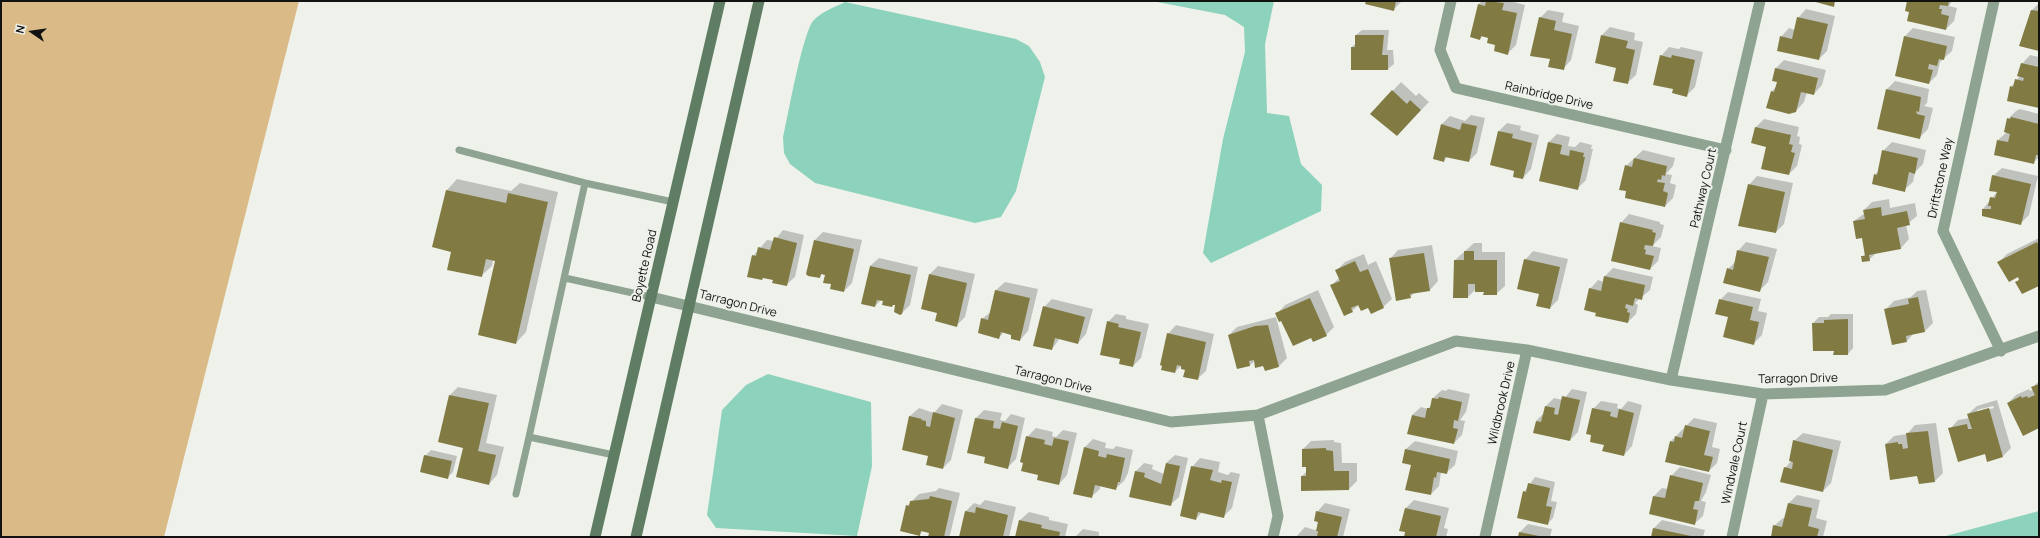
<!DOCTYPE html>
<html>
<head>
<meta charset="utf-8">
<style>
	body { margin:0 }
	#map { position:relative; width:2040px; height:538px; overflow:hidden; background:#eff2eb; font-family:Manrope,sans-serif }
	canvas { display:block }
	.frame { position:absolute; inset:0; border:2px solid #121311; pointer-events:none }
	.north { position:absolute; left:12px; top:12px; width:40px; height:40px; -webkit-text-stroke:3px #eff2eb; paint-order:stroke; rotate:283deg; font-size:11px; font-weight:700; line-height:16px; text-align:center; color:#121311 }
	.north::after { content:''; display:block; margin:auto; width:14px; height:18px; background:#121311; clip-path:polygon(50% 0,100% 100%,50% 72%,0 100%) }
</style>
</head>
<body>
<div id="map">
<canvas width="2040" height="538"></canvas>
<div class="frame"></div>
<div class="north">N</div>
</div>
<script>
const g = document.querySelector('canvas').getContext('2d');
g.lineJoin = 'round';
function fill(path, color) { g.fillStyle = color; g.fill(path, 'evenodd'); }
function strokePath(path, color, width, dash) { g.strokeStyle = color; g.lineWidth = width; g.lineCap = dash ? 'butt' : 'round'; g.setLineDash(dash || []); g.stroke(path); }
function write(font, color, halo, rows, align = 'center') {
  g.font = font + ' Manrope,sans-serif'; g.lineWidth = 4; g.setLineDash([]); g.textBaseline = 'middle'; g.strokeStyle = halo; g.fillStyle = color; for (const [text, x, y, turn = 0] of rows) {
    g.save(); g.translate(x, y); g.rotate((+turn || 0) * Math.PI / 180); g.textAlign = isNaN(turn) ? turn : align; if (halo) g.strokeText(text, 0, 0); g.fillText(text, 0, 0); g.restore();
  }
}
fill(new Path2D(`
	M1,1H299L164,537H1Z`), '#dabb87');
fill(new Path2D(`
	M1152,1H1274L1265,44L1267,113L1289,116L1301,164L1322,185L1321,211L1211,263L1203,253L1223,139L1245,52L1244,27L1225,15Z
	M845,2L1016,39L1029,46L1040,62L1045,77L1016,191L1001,217L975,223L815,183L790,164L784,153L783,138C788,116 802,36 813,21C821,12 835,7 845,2Z
	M768,374L871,402L872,466L857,536L716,528L707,515L722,410L746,385Z
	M2039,511V537H1942Z`), '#8dd2bc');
fill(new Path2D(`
	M1367,1H1402L1393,10Z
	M1482,1H1510L1525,5L1516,45L1508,53L1489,37L1483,36L1480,39L1478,5Z
	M1908,1H1952L1949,6L1957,8L1954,21L1946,29L1910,11Z
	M2039,3V50L2020,46L2028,20L2032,10Z
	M1806,9L1835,16L1827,51L1819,59L1781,37L1789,28L1795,30L1798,18Z
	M1548,10L1564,13L1562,22L1579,26L1571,60L1563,69L1551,58L1540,18Z
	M1610,27L1635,33L1634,40L1643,42L1636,75L1627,83L1617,68L1602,35Z
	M1913,28L1955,37L1952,51L1940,62L1937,75L1929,83L1905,36Z
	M1362,30H1389L1387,50H1393L1394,64L1388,69L1352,47L1356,43V35Z
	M1669,47L1679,49L1681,47L1703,52L1695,87L1686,96L1674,89L1661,56Z
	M2030,55L2039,57V107L2011,87L2020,76L2022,64Z
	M1784,60L1826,70L1822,85L1814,94L1807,92L1804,102L1796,111L1771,92L1776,87L1778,81L1773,80L1776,68Z
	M1895,81L1929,89L1927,103L1924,106L1933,108L1928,129L1919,138L1886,90Z
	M1401,82L1416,96L1419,93L1429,102L1397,135L1372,113Z
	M2020,109L2039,114V157L2033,163L1998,140L2007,132L2008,119L2016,111Z
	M1471,115L1485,118L1477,153L1469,161L1448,156L1444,161L1442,124L1450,116L1465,121Z
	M1764,119L1799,127L1797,136L1800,137L1799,144L1802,145L1797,166L1789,174L1763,168L1768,146L1753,142L1756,127Z
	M1507,123L1521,126L1520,130L1539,135L1531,169L1523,178L1515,170L1499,131Z
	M1557,134L1570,137L1568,146L1575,147L1580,142L1592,145L1591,149H1593L1586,180L1577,189L1549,142Z
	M1892,142L1926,150L1923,164L1915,172L1913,182L1904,190L1875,174L1879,171L1883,151Z
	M1643,150L1675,158L1673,166L1666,174L1672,175L1670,183L1676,185L1673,198L1665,206L1626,166Z
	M2002,168L2038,176L2029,215L2021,223L1983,209L1997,192L1993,176Z
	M1757,176L1793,183L1784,224L1776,232L1749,185Z
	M457,179L511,191L520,183L558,192L526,332L516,343L496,261L493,260L492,266L481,276L452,251L434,246L447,190Z
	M1889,199L1890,208L1915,203L1917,216L1906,225L1909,239L1901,248L1877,252L1869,260L1862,257L1866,253L1862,237L1854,221L1865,213L1864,210L1872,202Z
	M1629,214L1660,222V224L1664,225L1661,237L1652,246L1661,248L1658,261L1650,269L1621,223Z
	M783,230L804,235L795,277L786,285L774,279L764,277L762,279L753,256L767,240L774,241Z
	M823,232L862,240L852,283L844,291L832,284L826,274L823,273L819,277L807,274L815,240Z
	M2039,238V285L2017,282L2020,279L2019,275L1999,262L2007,254Z
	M1746,242L1777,249L1768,282L1759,291L1728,269L1736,261L1738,251Z
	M1474,243H1482V252H1505V286L1496,294L1476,289L1468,297L1455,260Z
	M1432,245L1438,281L1430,290L1415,292L1410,297L1390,259L1398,250Z
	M1533,251L1568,259L1558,300L1550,308L1540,293L1525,260Z
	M1364,254L1368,265L1376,261L1392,299L1383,307L1359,305L1352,311L1332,285L1340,277L1337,270L1345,262Z
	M879,258L918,267L910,305L902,313H896L897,304L884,300L882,299L875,306L870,266Z
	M938,266L975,274L965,317L957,325L938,312L922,308L930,274Z
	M1613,268L1653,277L1650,290L1635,303L1638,305L1636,314L1628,322L1597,312L1590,289L1598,280L1604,282L1605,276Z
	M1005,282L1038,289L1028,331L1020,340L1013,334L1004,332L999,338L982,319L992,311L996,290Z
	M1318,290L1334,327L1326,335L1312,336L1282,319L1277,314L1285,305Z
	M1926,290L1933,323L1925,331L1914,333L1907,341L1885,310L1894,301L1911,297L1917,291Z
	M1728,292L1761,299L1758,311L1767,313L1762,335L1753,344L1729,316L1720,300Z
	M1052,299L1093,309L1086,334L1078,343L1060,338L1052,349L1044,307Z
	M1116,314L1126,316V319L1149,324L1141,358L1133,366L1121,358L1108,322Z
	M1831,314H1853V348L1848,354L1835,350H1814L1813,323L1819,317H1828Z
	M1276,317L1287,358L1278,367L1264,365L1255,361L1250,365L1237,368L1229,335L1237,327Z
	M1176,325L1214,334L1206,371L1197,379L1183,364L1175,372L1168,334Z
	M2039,381V427L2008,403L2016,395L2029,389L2030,391L2033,390L2032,388Z
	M458,387L497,395L486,443L504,447L497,475L489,484L464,447L440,441L450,395Z
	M1448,389L1470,394L1466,412L1460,420L1465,421L1462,435L1454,443L1412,415L1421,407L1428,409L1432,404L1433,398L1442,390L1446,391Z
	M1572,389L1587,392L1578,432L1570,440L1536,421L1544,413L1546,406L1554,398L1563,400Z
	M1997,400L2011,448L2003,456L1985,453L1950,429L1958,420L1970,418L1968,414L1977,406ZM1993,406L1994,408L1977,412V410Z
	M1601,401L1618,404L1617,408L1621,409L1628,401L1642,405L1632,446L1624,455L1605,444L1593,409Z
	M942,404L963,410L951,460L943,468L929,456L910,416L919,408L934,413Z
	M984,410L1002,413L1000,420L1005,421L1011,414L1025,418L1016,459L1008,467L987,457L976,418Z
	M1694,418L1717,423L1712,447L1720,449L1717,463L1709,471L1671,441Z
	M1936,423L1943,473L1935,481L1919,483L1918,475L1886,444L1894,436L1907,434L1915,425Z
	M1036,428L1053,432L1052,436L1056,437L1063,430L1077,433L1067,475L1059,484L1039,474L1027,437Z
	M1803,433L1841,441L1831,483L1823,491L1785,468L1792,460L1794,441Z
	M1093,439L1106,443L1105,448L1113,449L1116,446L1133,450L1128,473L1124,481L1115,489L1100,486V489L1091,497L1084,448Z
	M1334,440V442L1341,443L1342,463H1357V481L1349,489L1302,476L1307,471V466H1303V449L1311,441Z
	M1415,441L1458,451L1455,465L1446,473L1441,472L1439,486L1431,494L1412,464L1403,462L1406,449Z
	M431,450L457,456L453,472L447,478L425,456Z
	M1175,455L1188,458L1179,497L1170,505L1136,471L1144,463L1153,465L1152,469L1164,474L1166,463Z
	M1200,458L1220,462L1218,472L1228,475L1231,472L1240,474L1232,508L1223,517L1202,512L1196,519L1192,467Z
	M1680,467L1711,475L1706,492L1701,501L1706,502L1703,516L1694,524L1654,496L1662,488L1668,489L1671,476Z
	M1535,477L1555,482L1551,501L1557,502L1553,518L1547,524L1524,492Z
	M939,488L960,493L950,535L948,537H929L930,532L923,531L919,534L907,506L919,494L936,491Z
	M1797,495L1820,500L1816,518L1827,521L1823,537H1772L1774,526L1783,518H1785L1789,503Z
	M985,500L1016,507L1009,537H960L966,511L974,503L980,505Z
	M1414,500L1449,508L1444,528L1448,529L1446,537H1405L1406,508Z
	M1325,503L1350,509L1343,537H1296L1305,527L1318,531L1317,512Z
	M1029,512L1049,517V520L1068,524L1065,537H1016L1020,520Z
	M1662,520L1705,530L1703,537H1652L1654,528Z
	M1528,524L1552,529L1550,537H1519L1520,532Z
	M1083,529L1099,532V537H1075Z`), '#0003');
fill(new Path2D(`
	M1366,1H1396L1394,11L1365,4Z
	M1486,1L1504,3L1502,10L1517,13L1508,55L1494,51L1495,45L1487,43L1488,38L1481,36L1480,40L1470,37L1478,4L1485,6Z
	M1812,1H1835L1834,7Z
	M1907,1H1949L1948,6L1940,5L1939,9H1942L1941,14L1949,16L1946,30L1907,21L1909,12L1905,11Z
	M2031,10L2039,11V51L2019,46Z
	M1539,17L1556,21L1554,30L1572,34L1564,70L1548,67L1550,59L1530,56Z
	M1797,17L1828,24L1819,60L1777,51L1780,36L1792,39Z
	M1355,35H1384L1382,55H1388V70H1351V47H1355Z
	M1601,35L1628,41L1626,48L1635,50L1628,84L1613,81L1616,68L1595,63Z
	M1904,36L1947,46L1944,60L1939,59L1937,66L1929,64L1928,69L1933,70L1929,84L1895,76Z
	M1660,55L1671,58L1672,55L1695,60L1687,97L1672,93L1673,89L1653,85Z
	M2021,63L2039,67V108L2007,101L2010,86L2013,87L2015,79L2023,81L2024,78L2017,76Z
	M1775,68L1818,78L1814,95L1801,92L1796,112L1789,114L1766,108L1771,91L1774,92L1777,82L1772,81Z
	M1886,89L1921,97L1919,112L1916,111L1917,114L1925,116L1920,139L1877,129Z
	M1392,90L1407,104L1410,100L1421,110L1397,136L1370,114Z
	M2011,117L2039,124V155H2036L2034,164L1994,155L1997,140L2008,142L2010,134L2004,132L2007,118L2010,119Z
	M1462,123L1477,126L1469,162L1445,157L1444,162L1433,159L1441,124L1460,130Z
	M1755,127L1791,135L1789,144L1793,145L1791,152L1795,153L1789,175L1761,169L1766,147L1751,143Z
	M1498,131L1513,134L1512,138L1532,143L1523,179L1513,177L1514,171L1490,165Z
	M1548,142L1562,145L1560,154L1569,156L1570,150L1584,153L1583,157H1585L1578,190L1539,181Z
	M1882,150L1918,158L1915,174L1909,172L1905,192L1872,184L1874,174L1877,175Z
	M1634,158L1667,166L1665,176L1662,175L1661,180L1658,179L1657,182L1665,183L1663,191L1668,193L1665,207L1625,198L1626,191L1619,190L1625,165L1632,167Z
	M1992,175L2031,184L2021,225L1982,216V209H1991V206H1988L1990,197L1995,198L1997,192L1989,191Z
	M1748,184L1785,192L1776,233L1738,226Z
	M446,190L506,203L508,193L548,202L516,344L478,335L495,261L486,259L482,277L447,270L451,252L432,247Z
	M1881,207L1882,216L1907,211L1910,225L1897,228L1901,249L1869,255L1870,261L1862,262L1861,256H1865L1862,238L1856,239L1853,221L1865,219L1863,210Z
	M1620,222L1653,230L1652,232L1656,233L1653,246L1645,245L1644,249L1646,250L1645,254L1654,256L1650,270L1611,261Z
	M774,237L797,243L787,286L772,283L773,280L763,278L762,280L747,277L752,255L756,256L758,247L770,250Z
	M814,240L854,249L844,292L830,289L831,284L823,283L825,275L821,274L820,278L808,276L806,274Z
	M2037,242L2039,246V286L2022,294L2015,282L2019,280L2018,277L2009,282L1997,262Z
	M1737,250L1769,257L1760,292L1723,283L1727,268L1733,270Z
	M1464,251H1474V260H1497V295H1483L1484,292H1475V284H1468V298H1453L1454,260H1464Z
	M1424,253L1430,291L1410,294L1411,298L1396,301L1389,258Z
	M1524,259L1560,267L1550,309L1536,306L1539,294L1517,289Z
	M1355,261L1360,272L1368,269L1384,308L1371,314L1368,308L1361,311L1358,305L1351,308L1353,312L1344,316L1330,285L1340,281L1335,270Z
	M870,266L911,275L902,314L900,315L894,312L895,305H893L892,307L882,305L883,301L877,300L875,307L861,304Z
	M929,274L967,283L957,327L935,321L937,313L921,309Z
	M1604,276L1645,285L1642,300L1635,298L1633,306L1626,304L1625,308L1628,309L1627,312L1630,313L1628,323L1595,316L1596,313L1584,310L1589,288L1601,291Z
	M995,290L1030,298L1020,341L1011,339V335L1001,332L999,339L978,333L981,318L988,320Z
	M1918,297L1925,332L1906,336L1907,342L1892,345L1884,309L1909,304L1908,299Z
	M1310,298L1327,336L1313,342L1311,338L1293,346L1281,321L1279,322L1275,313Z
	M1719,299L1753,307L1750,320L1759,322L1754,345L1723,337L1728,317L1715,314Z
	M1043,306L1085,317L1078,344L1055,338L1052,350L1033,346Z
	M1848,319V355H1833L1834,351H1813L1812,323H1824V320Z
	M1107,321L1119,324L1118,327L1141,332L1133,367L1119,364L1120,359L1100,355Z
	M1268,325L1279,367L1265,371L1263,366L1255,368L1254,360L1249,361L1250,366L1237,369L1228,335L1255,326Z
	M1167,333L1206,342L1198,380L1183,377L1185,370L1181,369V366L1177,365L1175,373L1161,370L1162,366L1160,365Z
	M2039,384V428L2023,436L2007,403L2021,396L2022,398L2027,396L2028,398L2035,395L2031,387Z
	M449,395L489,403L478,451L496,455L489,485L456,477L463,448L438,442Z
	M1562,396L1580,400L1570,441L1533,433L1536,421L1541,422L1545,406L1555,408L1554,414L1558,415Z
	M1439,397L1462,402L1458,421L1454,420L1453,428L1458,429L1454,444L1407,434L1412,415L1425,418L1427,408H1430L1432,398L1438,399Z
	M1592,408L1611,412L1610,416L1617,418L1619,409L1634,413L1624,456L1602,451L1604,445L1590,442L1591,435L1586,434Z
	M1989,408L2003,457L1987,462L1985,454L1958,462L1948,428L1967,424L1968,429H1972L1967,414Z
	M933,412L955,418L943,469L926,465L928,456L902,450L909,416L922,419L921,420L926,421V426L930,427Z
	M975,418L994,421L993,428L1000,429L1002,422L1018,426L1008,469L984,463L985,457L967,453Z
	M1685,425L1710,431L1704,455L1713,457L1709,472L1665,462L1670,441L1674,442L1675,436L1682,438Z
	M1928,431L1935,482L1919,484L1917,476L1890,480L1885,444L1898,442V444H1902L1903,449L1908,448L1906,433Z
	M1026,436L1045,440L1044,444L1052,446L1054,438L1069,441L1059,485L1037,480L1038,475L1021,471L1023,463L1020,462Z
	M1793,440L1833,450L1823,492L1780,482L1784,467L1792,469L1793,462L1789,461Z
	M1084,447L1099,451L1098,456L1106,458L1107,454L1125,458L1120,482H1118L1116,490L1095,485L1092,498L1073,494Z
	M1326,448V450L1333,451L1334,471H1349V490L1301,491V476H1306V467H1302V449Z
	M1405,449L1450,459L1447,474L1437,472L1436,478L1434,477L1431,495L1405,490L1411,465L1402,463Z
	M424,455L452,461L448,479L420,472Z
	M1166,463L1180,466L1171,506L1129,497L1135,471L1145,473L1144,477L1161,484Z
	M1191,466L1213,470L1210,480L1221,483L1222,480L1232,482L1224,518L1198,512L1196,520L1180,516Z
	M1670,475L1703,483L1699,501H1695L1693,509L1698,510L1695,525L1649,514L1653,496L1665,498Z
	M1528,483L1550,488L1546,506L1552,507L1548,525L1517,518L1523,491L1526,492Z
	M930,496L952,501L944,537H928L929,533L921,531L920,536L900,531L906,505L909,506L910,501L929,499Z
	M1788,503L1812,508L1808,526L1819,529L1817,537H1771L1773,525L1782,527Z
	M976,507L1008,515L1003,537H959L965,511L975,513Z
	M1405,508L1441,516L1436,537H1404L1405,532L1399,531Z
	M1316,511L1342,517L1337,537H1317L1318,531H1316L1318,522L1314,521Z
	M1019,520L1042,525L1041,528L1060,532L1059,537H1015Z
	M1653,528L1691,536V537H1651Z
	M1519,532L1539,536V537H1518Z`), '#817b43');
strokePath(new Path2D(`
	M459,150L585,183L529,437
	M585,183L673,202
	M565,278L651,297
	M516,494L529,437L614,455`), '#8ea391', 7);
strokePath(new Path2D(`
	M1451,1L1440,50L1456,88L1726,150
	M1994,1L1943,231L2001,351
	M651,297L1171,422L1258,415L1456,341L1527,350L1671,380L1763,394L1885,390L2039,336
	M1671,380L1760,1
	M1258,415L1278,516L1273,537
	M1485,537L1527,350
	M1732,537L1763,394`), '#8ea391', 11);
strokePath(new Path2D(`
	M595,537L720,1
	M636,537L759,1`), '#5f7d63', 11);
write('12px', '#121311', '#eff2eb', [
	["Rainbridge Drive",1549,96,13],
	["Driftstone Way",1941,178,-78],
	["Pathway Court",1704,188,-77],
	["Boyette Road",645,266,-77],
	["Tarragon Drive",738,304,14],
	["Tarragon Drive",1798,379,-1],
	["Tarragon Drive",1053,380,14],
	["Wildbrook Drive",1502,403,-77],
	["Windvale Court",1735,463,-78]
]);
</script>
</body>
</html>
